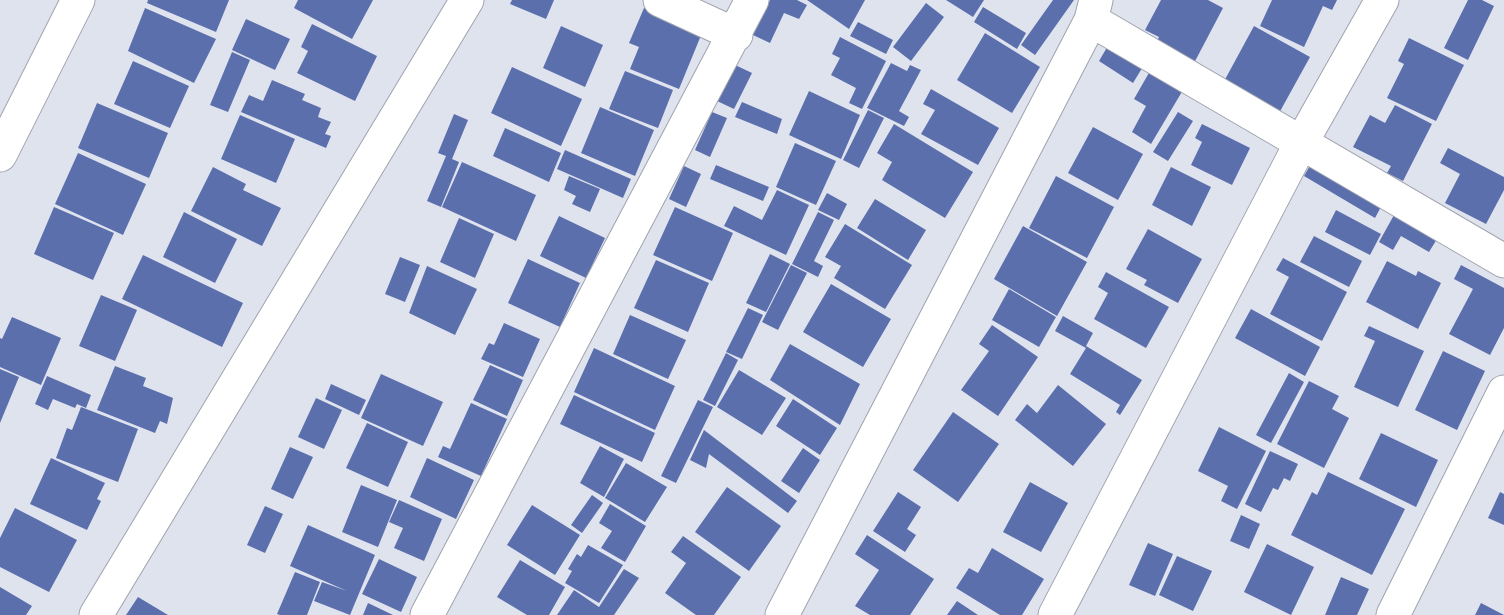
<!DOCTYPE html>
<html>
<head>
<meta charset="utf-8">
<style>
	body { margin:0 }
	canvas { display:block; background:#dfe3ee }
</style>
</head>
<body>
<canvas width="1504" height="615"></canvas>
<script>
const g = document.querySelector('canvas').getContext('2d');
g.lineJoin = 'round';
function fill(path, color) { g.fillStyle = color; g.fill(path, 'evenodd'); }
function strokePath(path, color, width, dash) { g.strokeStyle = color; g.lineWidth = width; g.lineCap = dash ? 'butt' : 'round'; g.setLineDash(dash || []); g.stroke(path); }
fill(new Path2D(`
	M148,0H229L216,32L147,3Z
	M298,0H373L352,39L294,8Z
	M512,0H554L546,19L510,4Z
	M770,0H797L807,5L799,19L784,13L770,43L753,35Z
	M807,0H865L849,29Z
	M946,0H984L973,17Z
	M1053,0H1074L1035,55L1021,45Z
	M1161,0H1208L1223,8L1193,65L1155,45L1159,37L1145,30Z
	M1272,0H1337L1332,10L1323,6L1304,47L1260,26Z
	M1468,0H1482L1494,6L1468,60L1444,48Z
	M926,3L944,17L911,61L893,47Z
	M983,7L1026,33L1017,49L974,22Z
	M145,8L216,39L194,83L128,51Z
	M644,8L702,33L679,89L630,69L639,47L629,43Z
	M246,19L290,39L275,70L232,50Z
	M858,22L893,40L886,54L850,36Z
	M312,24L377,56L355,101L297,73L308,51L301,47Z
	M561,26L603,45L585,87L543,68Z
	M1254,26L1310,57L1278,115L1222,85Z
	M985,33L1040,67L1012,113L957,80Z
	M840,37L886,61L862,109L849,103L856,88L831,75L840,58L832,54Z
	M1409,38L1464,65L1436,121L1387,98L1404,64L1398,61Z
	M1109,44L1144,65L1133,83L1099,61Z
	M232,52L250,60L228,112L210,105Z
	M133,61L189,86L170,128L114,104Z
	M891,63L907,71L910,65L921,70L899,111L909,117L904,126L867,108Z
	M733,64L752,73L734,109L715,100Z
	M512,67L582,99L561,146L491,113Z
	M625,71L673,90L658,128L609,109Z
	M1150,71L1183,90L1151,144L1132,132L1146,106L1134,99Z
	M272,80L305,94L302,100L321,108L318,117L331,122L325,134L331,136L326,148L241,112L249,95L263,101Z
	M931,89L999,128L978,165L921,134L935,110L923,104Z
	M809,91L860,115L841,159L789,135Z
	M742,102L782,119L777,134L735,117Z
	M97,103L168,133L149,178L78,148Z
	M1395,105L1432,124L1403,181L1387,173L1391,166L1353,147L1370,115L1385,123Z
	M600,107L654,130L635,176L581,153Z
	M868,110L884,118L859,168L843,160Z
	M712,112L727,118L710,157L695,150Z
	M1178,112L1193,121L1168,161L1153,152Z
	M454,114L468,120L452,159L459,162L441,207L427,201L446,156L438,153Z
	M240,115L295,139L276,183L221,159Z
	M894,124L973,172L945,218L882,180L892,162L877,153Z
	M1202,124L1250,148L1232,185L1191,165L1202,142L1195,138Z
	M1093,127L1143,154L1118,200L1068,173Z
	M505,128L561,153L549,182L493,156Z
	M795,143L836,161L816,205L776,187Z
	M1448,148L1504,177V190L1486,224L1445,203L1460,174L1440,163Z
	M565,150L631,179L623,198L557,169Z
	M78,153L146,184L123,235L55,204Z
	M462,162L536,195L516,241L442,207Z
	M1312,162L1383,203L1375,218L1304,176Z
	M716,165L769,187L763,201L710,179Z
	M684,166L701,174L686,207L669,199Z
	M213,167L246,184L243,190L281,208L262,246L191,211Z
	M1171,167L1211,187L1192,226L1152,205Z
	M569,176L600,189L590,212L572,204L576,196L564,190Z
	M1056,176L1114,207L1087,258L1029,228Z
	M777,190L809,205L786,255L724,226L734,206L762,220Z
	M827,193L847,204L839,220L818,210Z
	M875,199L926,230L908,260L857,228Z
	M54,207L114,233L93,280L34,254Z
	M675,207L733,233L712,281L653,255Z
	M1336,210L1381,234L1370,255L1325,232Z
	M184,212L237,239L215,283L163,257Z
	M818,212L834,220L814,261L823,266L818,277L792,264Z
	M1394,215L1437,239L1429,252L1401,236L1393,250L1379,242Z
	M559,216L605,238L586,278L540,256Z
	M459,218L494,234L475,278L440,262Z
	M845,224L912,265L885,309L834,278L841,266L825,257Z
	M1023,226L1087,262L1057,316L994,279Z
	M1148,229L1202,259L1178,303L1144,285L1147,280L1126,269Z
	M1314,236L1362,261L1349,287L1300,262Z
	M770,254L790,264L766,312L746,303Z
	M143,255L243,303L222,347L122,299Z
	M400,257L420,265L405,302L385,294Z
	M1283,258L1347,292L1322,341L1270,314L1289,277L1276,270Z
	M528,259L580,283L560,327L508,303Z
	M656,260L709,283L688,332L634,308Z
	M1387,261L1416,276L1418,271L1441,283L1418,329L1366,302Z
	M791,265L807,273L778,330L762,322Z
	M1461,265L1504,288V328L1490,355L1449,334L1473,289L1454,279Z
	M427,266L477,289L455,335L409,313Z
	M1106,272L1169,307L1146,348L1094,319L1108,293L1098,287Z
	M831,284L891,319L863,367L803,332Z
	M1009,289L1056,317L1039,347L992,320Z
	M101,295L137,310L115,361L79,346Z
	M748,308L763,315L742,359L726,352Z
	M1251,309L1320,347L1305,376L1235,338Z
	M630,315L686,340L668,379L613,354Z
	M1063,316L1093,333L1086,346L1142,380L1120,415L1116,412L1120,405L1070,374L1086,348L1055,331Z
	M12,317L61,338L41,385L0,367V338L2,339Z
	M504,323L540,339L523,377L481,359L489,343L494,345Z
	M992,325L1038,357L998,416L961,390L989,351L979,344Z
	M1369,326L1424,351L1398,407L1354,387L1375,341L1364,336Z
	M790,344L860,384L840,425L770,380Z
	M594,348L675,386L655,430L574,392Z
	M1443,351L1485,371L1457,430L1415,410Z
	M726,353L738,360L715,406L703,400Z
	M490,365L523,380L507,416L473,400Z
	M115,366L146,378L143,386L173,398L167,424L160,421L155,433L97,410Z
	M0,369L19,377L0,423Z
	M739,370L786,398L762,435L717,407Z
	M1289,373L1304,382L1271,443L1256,435Z
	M381,374L443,402L423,446L361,418Z
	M47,376L91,395L86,408L77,404L75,408L53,399L48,410L35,404Z
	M1309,381L1339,396L1332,409L1349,418L1324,468L1277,444Z
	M331,384L366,400L359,415L325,399Z
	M1058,385L1106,424L1073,466L1015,420L1027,404L1037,413Z
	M574,395L655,433L642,462L560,424Z
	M316,398L342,410L324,449L298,437Z
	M793,399L837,428L820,455L776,426Z
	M698,400L713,407L676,483L661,476Z
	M471,403L507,419L481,476L438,457L443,446L450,449Z
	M81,407L138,429L118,482L56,458L67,428L72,430Z
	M953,412L999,444L958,502L913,470Z
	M367,423L408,442L388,487L346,468Z
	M1219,427L1266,451L1237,509L1221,501L1228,486L1198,471Z
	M704,430L797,501L788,513L709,454L706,468L690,460Z
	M1381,433L1438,460L1416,507L1359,479Z
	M600,446L624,459L604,497L580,483Z
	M290,447L313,457L293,499L271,489Z
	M803,448L820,460L799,493L781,481Z
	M1270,451L1298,464L1290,481L1284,478L1278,490L1273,488L1261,512L1245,504Z
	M51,458L105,483L97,499L101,501L87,530L30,504Z
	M427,458L474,480L456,519L410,497Z
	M626,463L667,487L645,522L605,498Z
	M1328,472L1405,509L1372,575L1291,535L1312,492L1317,495Z
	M1030,482L1068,503L1041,552L1003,532Z
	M361,485L397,500L378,547L342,532Z
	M727,487L781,526L749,571L695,532Z
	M898,492L921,507L907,529L916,535L905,552L873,531Z
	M1500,492L1504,494V525L1488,518Z
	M592,495L603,503L582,533L571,525Z
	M399,500L442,519L424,561L394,548L403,528L389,522Z
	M610,504L646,526L625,562L601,548L612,531L599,523Z
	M532,505L580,535L555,575L507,545Z
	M265,506L283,514L265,553L247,545Z
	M15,508L77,540L49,592L0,567V538Z
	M1241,515L1260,524L1249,549L1230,541Z
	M308,525L375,555L350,615L314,601L322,582L347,591L290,566Z
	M867,535L934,579L910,615H870L855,606L879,570L855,554Z
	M683,536L741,577L714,615H696L665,593L686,563L671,552Z
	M1148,543L1173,554L1155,596L1129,585Z
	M1267,544L1314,567L1291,615L1244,592Z
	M588,545L623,565L599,603L565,583L572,571L568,569L577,554L581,557Z
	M992,548L1044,579L1022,615H1000L956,588L969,568L978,573Z
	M1177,556L1212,571L1193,611L1159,595Z
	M379,559L417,577L401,612L362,594Z
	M520,560L565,587L549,615H527L497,597Z
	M624,569L639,578L614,615H557L574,590L599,607Z
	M295,572L320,582L307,615H280L277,614Z
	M1341,577L1369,589L1357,615H1325Z
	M0,587L32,606L26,615H0Z
	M138,597L168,615H126Z
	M957,601L978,615H947Z
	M368,603L393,615H363Z
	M1481,603L1504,615H1475Z`), '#5c6fad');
const minor = new Path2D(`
	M660,0L736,35
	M1091,20L1504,261
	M0,155L78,0
	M96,615L467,0
	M427,615L752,0
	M782,615L1091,20L1096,0
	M1055,615L1300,145L1382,0
	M1393,615L1504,392`);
strokePath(minor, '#9fa3ad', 35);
strokePath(minor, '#fff', 33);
</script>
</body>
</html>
